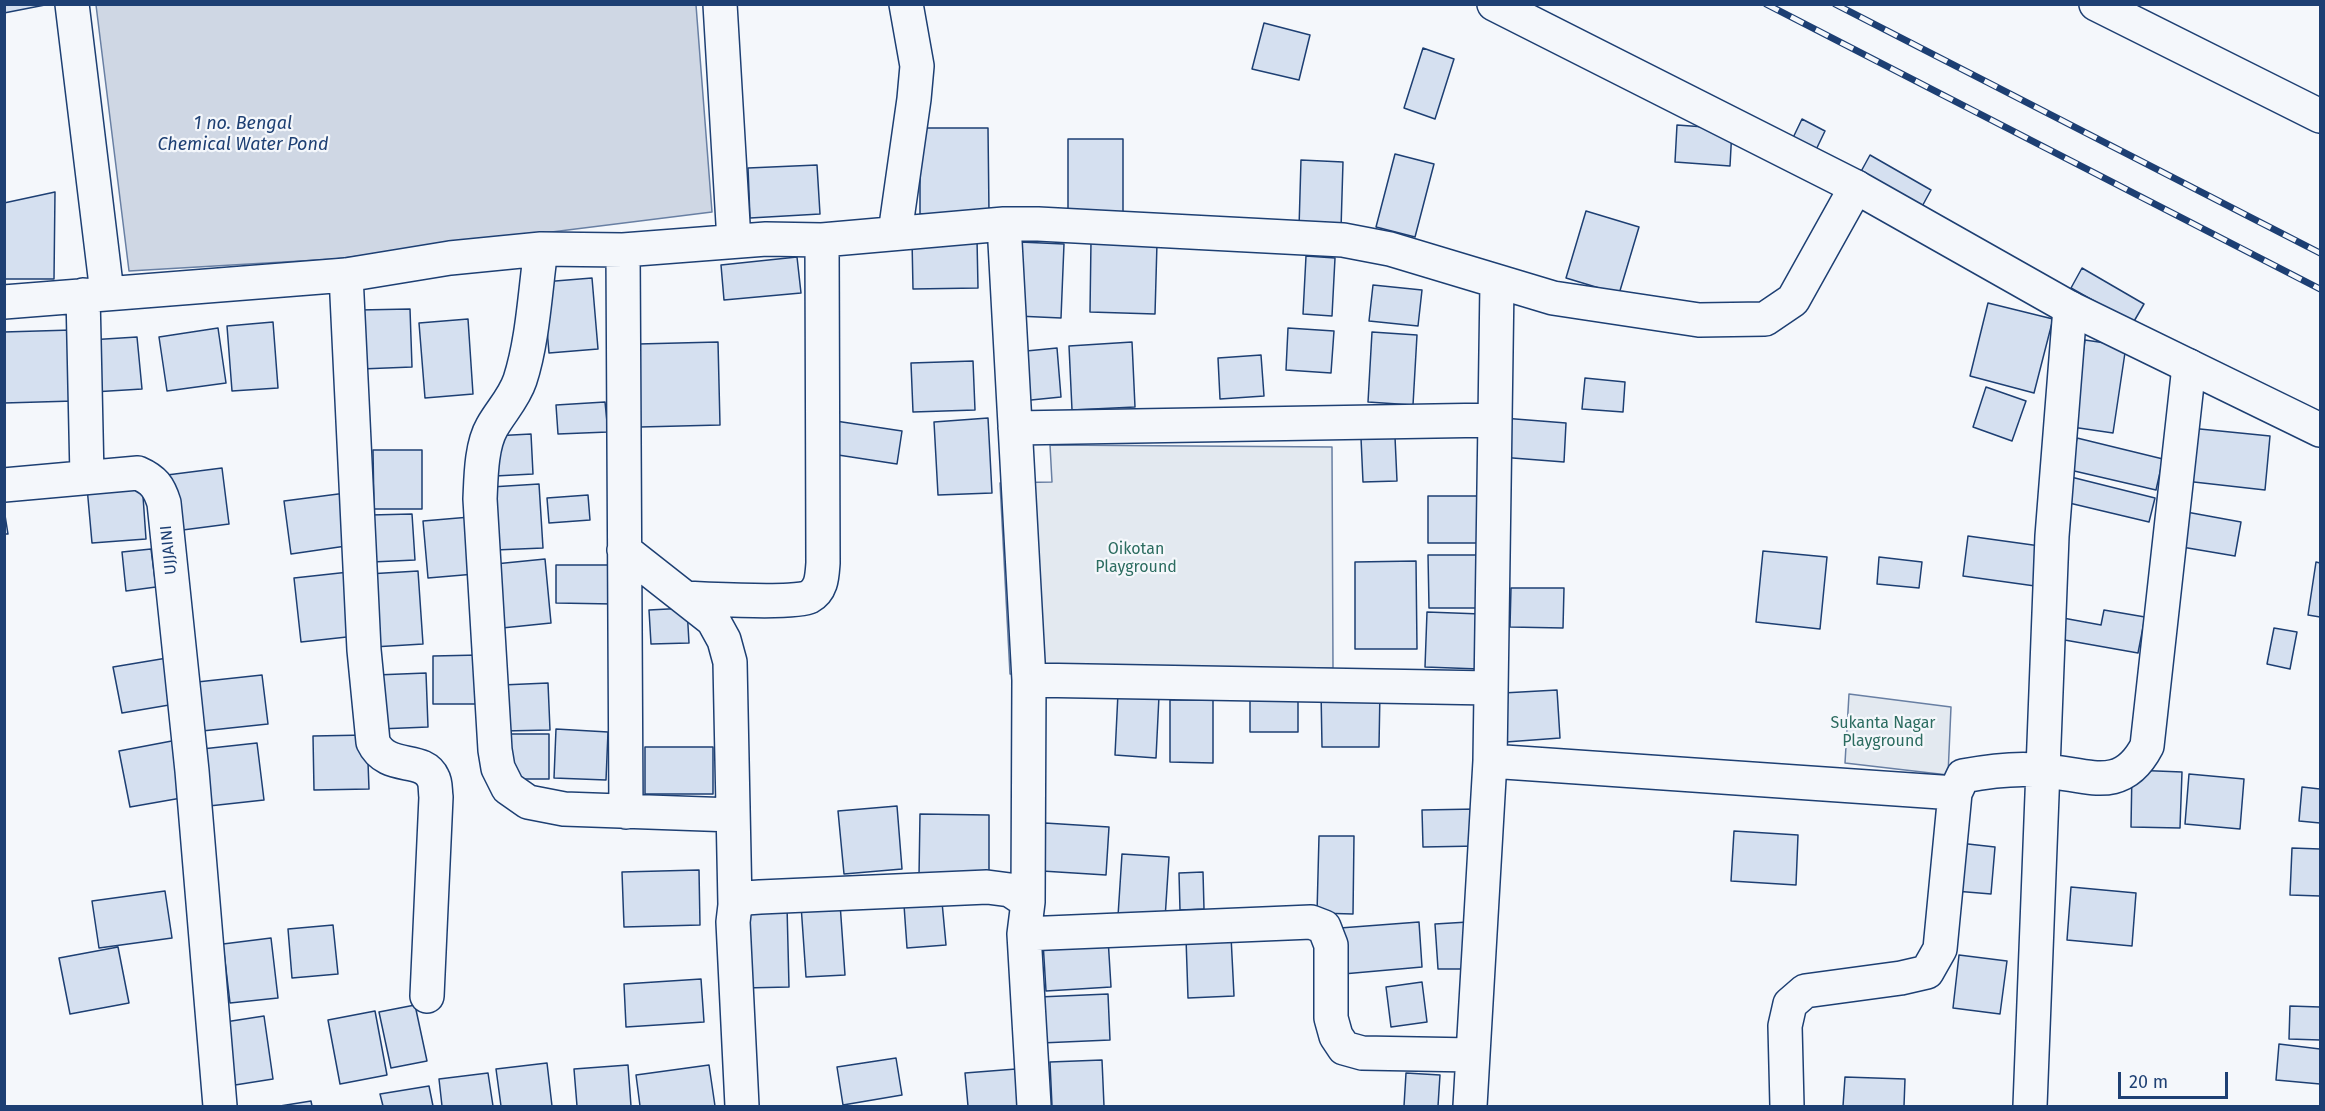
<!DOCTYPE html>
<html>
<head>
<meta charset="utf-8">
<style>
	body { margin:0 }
	#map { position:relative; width:2325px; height:1111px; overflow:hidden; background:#f4f7fb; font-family:"Fira Sans",sans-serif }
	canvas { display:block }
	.frame { position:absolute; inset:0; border:6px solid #1d3f73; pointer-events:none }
	.scale { position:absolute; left:2118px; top:1072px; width:110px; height:27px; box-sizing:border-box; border:3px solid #1d3f73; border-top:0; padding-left:8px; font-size:18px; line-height:21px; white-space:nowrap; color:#1d3f73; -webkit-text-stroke:4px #f4f7fb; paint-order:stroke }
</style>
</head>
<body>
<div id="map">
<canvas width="2325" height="1111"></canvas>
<div class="frame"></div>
<div class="scale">20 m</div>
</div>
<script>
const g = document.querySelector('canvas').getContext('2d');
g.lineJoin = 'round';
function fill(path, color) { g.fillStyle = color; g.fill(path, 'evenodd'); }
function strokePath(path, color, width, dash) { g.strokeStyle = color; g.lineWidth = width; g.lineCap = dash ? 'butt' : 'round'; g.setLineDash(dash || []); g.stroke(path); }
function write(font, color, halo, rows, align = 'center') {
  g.font = font + ' "Fira Sans",sans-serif'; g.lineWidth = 4.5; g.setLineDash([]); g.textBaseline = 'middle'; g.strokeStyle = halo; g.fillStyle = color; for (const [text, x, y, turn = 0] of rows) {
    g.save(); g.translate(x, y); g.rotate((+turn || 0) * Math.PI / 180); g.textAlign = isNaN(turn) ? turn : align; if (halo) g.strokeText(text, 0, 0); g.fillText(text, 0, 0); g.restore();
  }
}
const green = new Path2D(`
	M1050,445L1332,447L1333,668L1010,674L1000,483L1052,482Z
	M1849,694L1951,707L1948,775L1845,763Z`);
fill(green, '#e3e9f0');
strokePath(green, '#687fa3', 1.5);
const water = new Path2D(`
	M96,5H696L712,212L335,259L129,271Z`);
fill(water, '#cfd7e4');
strokePath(water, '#687fa3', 1.5);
const building = new Path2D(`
	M4,4H50L4,13Z
	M1264,23L1310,35L1299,80L1252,69Z
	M1423,48L1454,59L1435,119L1404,108Z
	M1802,119L1825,131L1813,156L1790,144Z
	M1677,125L1732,129L1730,166L1675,162Z
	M920,128H988L989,213L920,214Z
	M1068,139H1123V216H1068Z
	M1395,154L1434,164L1415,237L1376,227Z
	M1870,155L1931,190L1919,212L1858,177Z
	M1301,160L1343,162L1341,229L1299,228Z
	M817,165L820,214L750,218L748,168Z
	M55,192L54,279H4V203Z
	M1586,211L1639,227L1619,294L1566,278Z
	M977,239L978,288L913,289L912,240Z
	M1091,241L1157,243L1155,314L1090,312Z
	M1020,242L1064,244L1061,318L1017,316Z
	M1306,256L1335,258L1332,316L1303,314Z
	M797,257L801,293L724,300L721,265Z
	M2082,268L2144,304L2133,323L2071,288Z
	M592,278L598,349L549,353L543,282Z
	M1373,285L1422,290L1418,326L1369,321Z
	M1988,303L2053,319L2034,393L1970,376Z
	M410,309L412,367L361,369L359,310Z
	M468,319L473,394L425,398L419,323Z
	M273,322L278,388L232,391L227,326Z
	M218,328L226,383L167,391L159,337Z
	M1288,328L1334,331L1331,373L1286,370Z
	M72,330L74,401L4,403V332Z
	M1372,332L1417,335L1413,405L1368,402Z
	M137,337L142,389L93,392L89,340Z
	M2085,340L2126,346L2113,433L2072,427Z
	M718,342L720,425L640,427L638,344Z
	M1132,342L1135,407L1072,410L1069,346Z
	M1057,348L1061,397L1021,401L1016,352Z
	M1261,355L1264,396L1220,399L1218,358Z
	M973,361L975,410L913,412L911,363Z
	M1585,378L1625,382L1623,412L1582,409Z
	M1986,387L2026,401L2012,441L1973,427Z
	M605,402L608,432L558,434L556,405Z
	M988,418L992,493L938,495L934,422Z
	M1503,418L1566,423L1564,462L1500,457Z
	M829,420L902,431L897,464L825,453Z
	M2190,428L2270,436L2265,490L2185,481Z
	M531,434L533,474L495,476L493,436Z
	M1395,437L1397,481L1363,482L1361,438Z
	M2077,438L2163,459L2156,490L2070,470Z
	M373,450H422V509H374Z
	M222,468L229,524L175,531L167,475Z
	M2071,477L2155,498L2149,522L2065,502Z
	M142,482L146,539L92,543L87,487Z
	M539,484L543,548L495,550L491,487Z
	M346,493L353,545L291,554L284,501Z
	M588,495L590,520L549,523L547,498Z
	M1428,496H1485V543H1428Z
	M4,509L8,534H4Z
	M2181,511L2241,522L2235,556L2176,546Z
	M412,514L415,560L372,562L370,515Z
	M470,517L475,574L428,578L423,521Z
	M1968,536L2040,546L2035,586L1963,576Z
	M151,549L156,587L126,591L122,552Z
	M1763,551L1827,557L1820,629L1756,622Z
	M1428,555H1480V608H1429Z
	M1879,557L1922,562L1919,588L1877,584Z
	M545,559L551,623L502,628L495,564Z
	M1416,561L1417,649H1355V562Z
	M2316,562L2320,563V617L2308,615Z
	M556,565H614L613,604L556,603Z
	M418,571L423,644L373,647L368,574Z
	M349,572L356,636L301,642L294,578Z
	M1511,588H1564L1563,628L1510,627Z
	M687,608L689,643L651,644L649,610Z
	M2104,610L2145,617L2138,653L2059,639L2063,618L2101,625Z
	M1427,612L1481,614L1479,669L1425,667Z
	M2274,628L2297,632L2290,669L2267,664Z
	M480,655L481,704H433V656Z
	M167,658L175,704L122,713L113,667Z
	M426,673L428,727L379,729L376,675Z
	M262,675L268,724L202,731L197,682Z
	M548,683L550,730L504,731L502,685Z
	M1298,684V732H1250V685Z
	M1321,690H1380L1379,747H1322Z
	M1557,690L1560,738L1506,742L1503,693Z
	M1118,693L1159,696L1156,758L1115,755Z
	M1170,700H1213V763L1170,762Z
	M556,729L608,732L606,780L554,778Z
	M505,734H549V779H506Z
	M367,735L369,789L314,790L313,736Z
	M177,740L187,797L130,807L119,751Z
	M257,743L264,800L209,806L202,749Z
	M645,747H713V794H645Z
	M2132,770L2182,772L2180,828L2131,827Z
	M2189,774L2244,779L2240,829L2185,824Z
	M2302,787L2320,789V823L2299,821Z
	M897,806L902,869L844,874L838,811Z
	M1477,809L1478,846L1423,847L1422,810Z
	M920,814L989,815V877L919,876Z
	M1045,823L1109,827L1106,875L1042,871Z
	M1734,831L1798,835L1796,885L1731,881Z
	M1319,836H1354L1353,914L1317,913Z
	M1959,843L1995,847L1991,894L1955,891Z
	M2292,848L2320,849V896L2290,895Z
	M1122,854L1169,857L1165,919L1118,916Z
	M699,870L700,925L624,927L622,872Z
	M1203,872L1204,909L1180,910L1179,873Z
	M2071,887L2136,893L2132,946L2067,940Z
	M165,891L172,938L99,948L92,901Z
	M942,902L946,945L907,948L904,905Z
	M840,903L845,975L806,977L801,905Z
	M787,906L789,987L744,988L742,907Z
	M1419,922L1422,967L1343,974L1340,928Z
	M1468,922L1470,969H1438L1435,924Z
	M333,925L338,974L292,978L288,929Z
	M1231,936L1234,996L1188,998L1186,938Z
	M271,938L278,998L230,1003L223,944Z
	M1108,938L1111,987L1046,991L1043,942Z
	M118,947L129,1003L70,1014L59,958Z
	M1959,955L2007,961L2000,1014L1953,1008Z
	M701,979L704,1022L626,1027L624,984Z
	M1422,982L1427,1022L1391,1027L1386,987Z
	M1108,994L1110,1040L1041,1043L1039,997Z
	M415,1005L427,1061L391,1068L379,1012Z
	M2290,1006L2320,1007V1040L2289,1039Z
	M375,1011L387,1075L340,1084L328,1020Z
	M264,1016L273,1079L235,1085L225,1022Z
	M2279,1044L2320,1049V1084L2276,1080Z
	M896,1058L902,1095L843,1105L837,1067Z
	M1102,1060L1104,1106H1052L1050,1062Z
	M547,1063L552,1106H501L496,1069Z
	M628,1065L631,1106H577L574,1069Z
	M709,1065L715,1106H640L636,1075Z
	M1016,1069L1019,1106H968L965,1073Z
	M488,1073L493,1106H442L439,1079Z
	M1406,1073L1440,1075L1438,1106H1404Z
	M1845,1077L1905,1079L1904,1106H1843Z
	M429,1086L433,1106H383L380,1094Z
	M311,1101L312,1106H280Z`);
fill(building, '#d5e0f0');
strokePath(building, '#1d3f73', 1.5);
const minor = new Path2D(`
	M72,4L107,293
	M720,4L734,241
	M1004,224L1029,680L1028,902
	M895,233L914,99L917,66L906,4
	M541,249C535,291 533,340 520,380C514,398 501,411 492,427C481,446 481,478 480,499L495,750L498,768L508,788L528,802L564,809L733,815
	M623,250L626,812
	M346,275L364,650L373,742C387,772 423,755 433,778C436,783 435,791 436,797L427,996
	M83,295L87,477
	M4,302L346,275L450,258L541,249L623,250L766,239L822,240L1004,224H1038L1343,240L1390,249L1553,298L1699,320L1765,319L1793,300L1856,187
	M1015,428L1495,420
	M4,485L138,473C154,480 159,487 164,503L192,771L220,1106
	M624,550L713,620L724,640L730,662L735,905
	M686,598C706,599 796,604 809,597C822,590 822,576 823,563L822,240
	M1029,680L1491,688
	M1490,761L1955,793
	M1024,934L1311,922L1324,927L1331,945V1018L1336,1036L1344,1048L1362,1053L1473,1055
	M742,1106L733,922L735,905L746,898L760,897L987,887L1010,890L1028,902L1024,934L1034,1106
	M1470,1106L1490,761L1497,283
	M1787,1106L1785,1026L1790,1004L1805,991L1901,978L1927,972L1940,949L1955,793L1963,776C1989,771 2020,767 2046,771C2089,775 2122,794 2147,746L2189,366
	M2030,1106L2052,536L2070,308`);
const tertiary = new Path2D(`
	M1494,4L1856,187L2070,308L2320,430
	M2096,4L2320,116`);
strokePath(minor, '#1d3f73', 36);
strokePath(tertiary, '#1d3f73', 36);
strokePath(minor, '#f4f7fb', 33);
strokePath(tertiary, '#f4f7fb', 33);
const rail = new Path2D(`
	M1766,4L2320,289
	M1835,4L2320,253`);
strokePath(rail, '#1d3f73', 7);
strokePath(rail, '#f4f7fb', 4.5, [14]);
write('16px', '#1d3f73', '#f4f7fb', [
	["UJJAINI",169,550,-96]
]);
write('16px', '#2c6c60', '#f4f7fb', [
	["Oikotan",1136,550],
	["Playground",1136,568],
	["Sukanta Nagar",1883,724],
	["Playground",1883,742]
]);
write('italic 18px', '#1d3f73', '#f4f7fb', [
	["1 no. Bengal",243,124],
	["Chemical Water Pond",243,145]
]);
</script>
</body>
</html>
